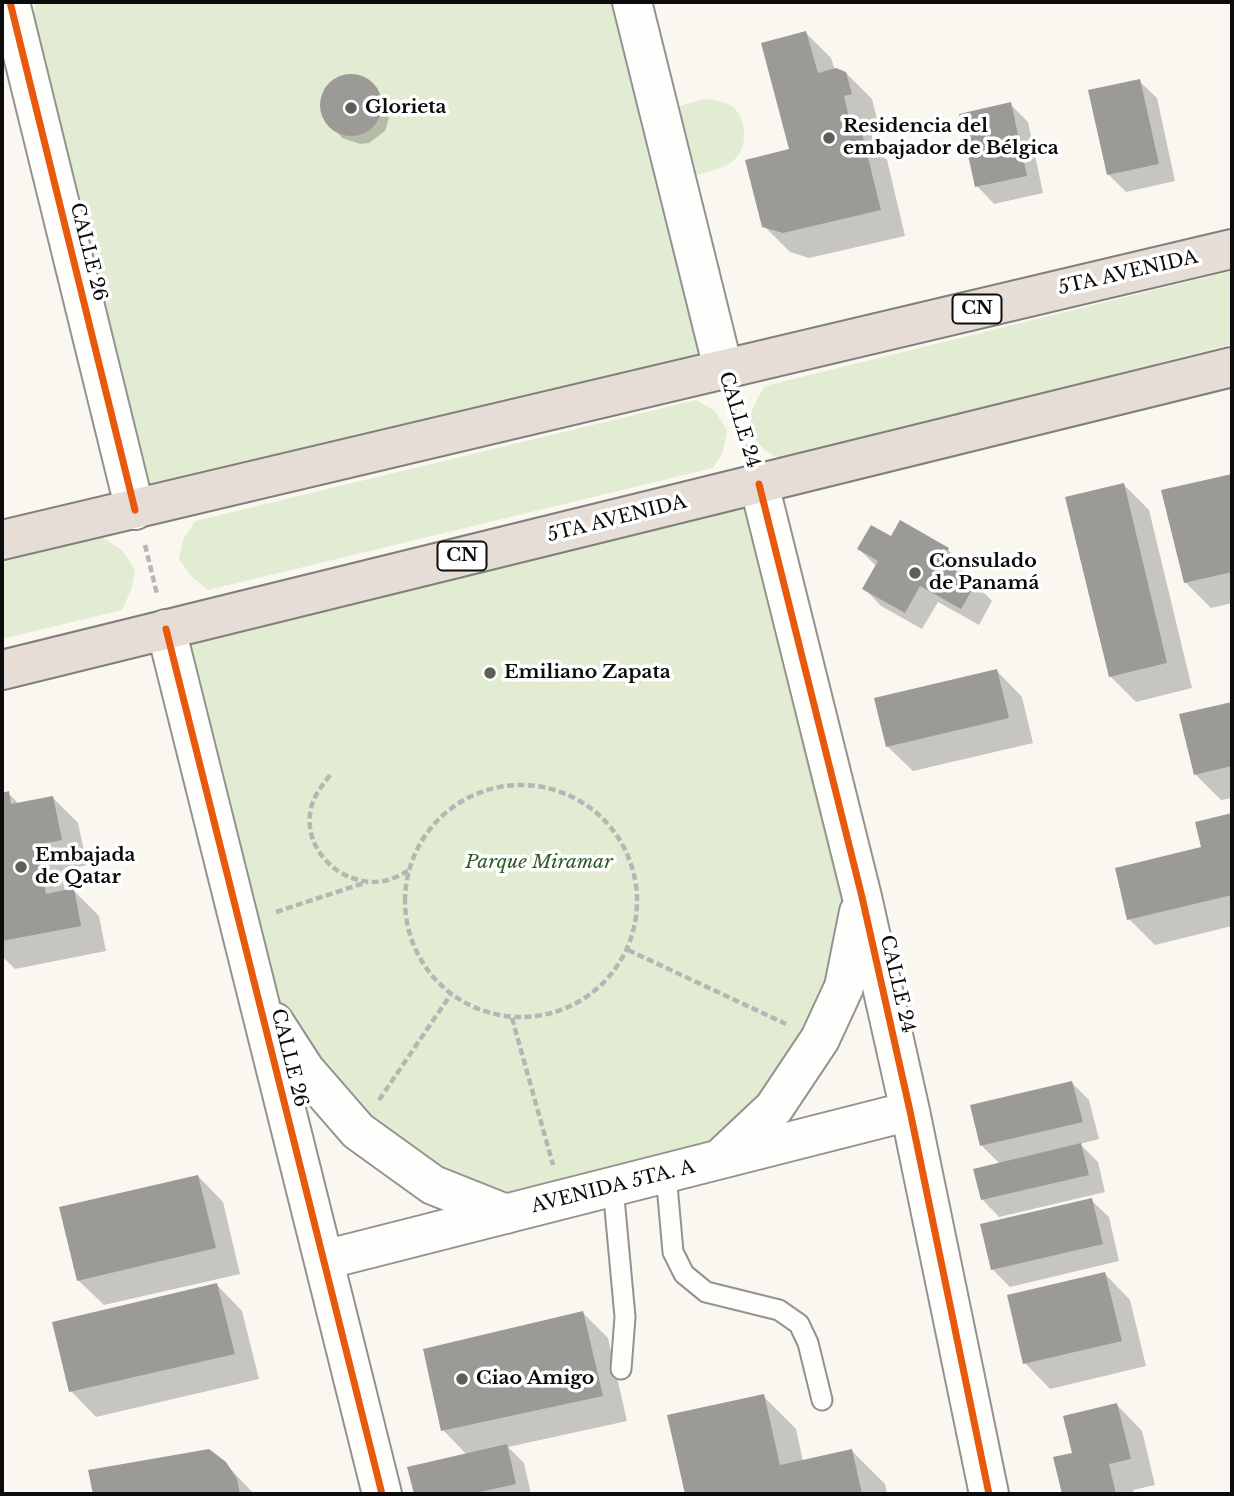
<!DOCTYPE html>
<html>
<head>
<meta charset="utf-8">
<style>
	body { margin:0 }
	#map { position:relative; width:1234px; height:1496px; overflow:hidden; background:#f9f7f0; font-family:"Libre Baskerville",serif }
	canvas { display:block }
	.frame { position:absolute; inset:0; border:4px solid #0c0c0c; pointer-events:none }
</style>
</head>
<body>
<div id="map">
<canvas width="1234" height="1496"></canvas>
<div class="frame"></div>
</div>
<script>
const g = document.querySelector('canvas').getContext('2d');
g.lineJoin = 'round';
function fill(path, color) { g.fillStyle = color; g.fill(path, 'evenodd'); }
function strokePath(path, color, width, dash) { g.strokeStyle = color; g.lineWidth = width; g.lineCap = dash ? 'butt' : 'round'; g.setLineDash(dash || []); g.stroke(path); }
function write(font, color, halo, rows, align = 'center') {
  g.font = font + ' "Libre Baskerville",serif'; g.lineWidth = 7; g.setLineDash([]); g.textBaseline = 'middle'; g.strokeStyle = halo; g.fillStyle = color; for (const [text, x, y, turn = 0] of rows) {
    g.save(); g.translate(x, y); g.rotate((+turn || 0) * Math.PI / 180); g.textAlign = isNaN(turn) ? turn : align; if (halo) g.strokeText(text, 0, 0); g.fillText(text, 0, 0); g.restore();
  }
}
fill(new Path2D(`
	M35,2H632L723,368L135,510L29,78Z
	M705,99C716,101 729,101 736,110C746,121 747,146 737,157C727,168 711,171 697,175L679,106Z
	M1232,271V344L781,459C743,442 743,418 765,386Z
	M696,400L714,410L727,430L723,452L713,468L208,590L191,576L179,559L183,540L195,521Z
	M759,484L862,897L844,987L719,1160L506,1214L433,1185L258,997L166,629Z
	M102,537L123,551L135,570L131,590L122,610L2,639V561Z`), '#e1ecd2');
fill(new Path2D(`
	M806,33L831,58L835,70L846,73L872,99L877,119L868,121L875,148L887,160L905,236L809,258L790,252L764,226L791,150Z
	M348,76L367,80L388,104L390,114L385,131L369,143L360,144L342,138L322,111V102L330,84Z
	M1139,81L1157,98L1175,181L1126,192L1108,174Z
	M1010,104L1028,122L1043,193L994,204L977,186Z
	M1232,476V603L1211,608L1185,582L1163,492Z
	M1123,484L1149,510L1192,688L1136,702L1110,676Z
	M892,539L948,550L965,567L960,576L975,584L992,601L979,625L938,602L922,629L881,606L864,588L877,567L859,549Z
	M997,671L1022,697L1033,743L913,771L887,746Z
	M1232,704V798L1221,800L1196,775L1181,716Z
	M8,793L19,804L53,798L78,823L87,865L61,871L65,892L73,890L99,916L106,951L15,969L2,956V794Z
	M1232,815V926L1155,945L1129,919L1203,849L1197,823Z
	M1072,1083L1089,1100L1099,1139L1080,1144L1098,1162L1105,1192L999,1217L982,1199L1000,1164L982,1146Z
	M198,1176L223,1202L240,1274L104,1305L78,1280Z
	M1091,1200L1109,1217L1119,1261L1010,1287L992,1269Z
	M1105,1274L1130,1300L1146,1366L1050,1389L1025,1363Z
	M217,1285L242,1311L259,1379L96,1417L71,1391Z
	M583,1313L608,1338L627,1421L508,1447L524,1463L531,1494H416L409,1468L467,1455L443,1430Z
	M763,1396L796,1429L803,1461L852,1451L885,1484L887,1494H687L669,1417Z
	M1117,1405L1142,1431L1155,1485L1133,1490L1134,1494H1064L1056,1458L1074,1454Z
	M225,1463L254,1494H95L90,1471Z`), '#0003');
fill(new Path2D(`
	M806,31L818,73L836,68L846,72L852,94L844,96L853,135L862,133L881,210L783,233L762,227L745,160L789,149L761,43Z
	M320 105a31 31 0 1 1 62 0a31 31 0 1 1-62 0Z
	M1140,79L1159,164L1107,175L1088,90Z
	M1011,102L1027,176L975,187L959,114Z
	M1232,474V572L1184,583L1161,490Z
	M1124,483L1167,663L1109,677L1065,497Z
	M900,520L949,548L941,563L976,583L961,609L920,586L905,613L862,589L878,561L857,549L871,525L891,536Z
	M997,669L1009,718L886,747L874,698Z
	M1232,702V766L1194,775L1179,714Z
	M9,791L11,804L53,796L62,840L36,845L46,894L74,888L81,926L2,941V793Z
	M1232,813V895L1127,920L1115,868L1201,847L1195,822Z
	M1072,1081L1083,1122L980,1146L970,1105Z
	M1081,1143L1089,1175L981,1200L973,1169Z
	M198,1175L216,1248L77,1281L59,1207Z
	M1092,1198L1103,1244L991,1270L980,1224Z
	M1105,1272L1122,1341L1023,1364L1007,1295Z
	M217,1283L235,1354L69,1392L52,1322Z
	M583,1311L603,1396L441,1431L423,1349Z
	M764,1394L780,1465L852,1449L862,1494H685L667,1415Z
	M1117,1403L1131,1459L1109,1464L1116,1494H1062L1053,1457L1072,1453L1063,1416Z
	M507,1444L516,1484L471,1494H414L407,1467Z
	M209,1449L226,1462L237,1479L240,1494H93L88,1470Z`), '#9c9a96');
const lane = new Path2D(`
	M666,1174L673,1252L684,1274L706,1292L779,1310L799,1324L808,1343L822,1400
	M613,1187L625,1317L621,1369`);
const street = new Path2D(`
	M10,2L135,510
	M632,2L723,368
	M759,484L862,897L910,1111L989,1494
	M166,629L382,1494
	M274,1022L305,1070L358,1131L433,1185L506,1214
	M723,1156L774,1108L820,1039L844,987L859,912
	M324,1260L910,1111`);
const highway = new Path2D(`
	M2,540L1232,249
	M2,670L1232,367`);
strokePath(lane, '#93928f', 23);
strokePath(street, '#93928f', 42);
strokePath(highway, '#807f7c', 42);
strokePath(new Path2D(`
	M733,405L746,447
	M145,545L157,594
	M330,775C322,786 314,795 311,808C301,852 346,891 388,880C395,878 402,874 408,871
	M405 901a116 116 0 1 1 232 0a116 116 0 1 1-232 0Z
	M276,912L367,882
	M628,950L786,1024
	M512,1018L553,1165
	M379,1100L451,994`), '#b7b6b5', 4.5, [7, 3.5]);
strokePath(lane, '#fefefd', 19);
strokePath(street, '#fefefd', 38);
strokePath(highway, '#e6ded6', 38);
strokePath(new Path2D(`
	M10,2L135,510
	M759,484L862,897L910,1111L989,1494
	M166,629L382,1494`), '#e8590c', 7);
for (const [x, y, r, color] of [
	[351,108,7,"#5f5e5c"],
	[829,138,7,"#5f5e5c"],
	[915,573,7,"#5f5e5c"],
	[490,673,7,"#5f5e5c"],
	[21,867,7,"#5f5e5c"],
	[462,1379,7,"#5f5e5c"]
]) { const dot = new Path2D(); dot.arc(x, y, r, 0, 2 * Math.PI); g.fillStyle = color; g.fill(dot); strokePath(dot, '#fff', 2.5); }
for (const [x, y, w] of [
	[977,309,49],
	[462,556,49]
]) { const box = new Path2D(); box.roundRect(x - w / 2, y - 14.5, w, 29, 5); g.fillStyle = '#fff'; g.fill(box); strokePath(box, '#0c0c0c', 2); }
write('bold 18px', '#0c0c0c', null, [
	["CN",977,309],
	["CN",462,556]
]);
write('bold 19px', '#0c0c0c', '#fff', [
	["Glorieta",365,108],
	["Residencia del",843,127],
	["embajador de Bélgica",843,149],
	["Consulado",929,562],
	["de Panamá",929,584],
	["Emiliano Zapata",504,673],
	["Embajada",35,856],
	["de Qatar",35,878],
	["Ciao Amigo",476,1379]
], 'left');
write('19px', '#0c0c0c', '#fff', [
	["CALLE 26",88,252,76],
	["5TA AVENIDA",1128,273,-13],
	["CALLE 24",739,420,73],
	["5TA AVENIDA",617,519,-14],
	["CALLE 24",897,984,77],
	["CALLE 26",289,1058,76],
	["AVENIDA 5TA. A",613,1187,-14]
]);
write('italic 19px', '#2d5b24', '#fff', [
	["Parque Miramar",539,863]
]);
</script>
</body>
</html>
